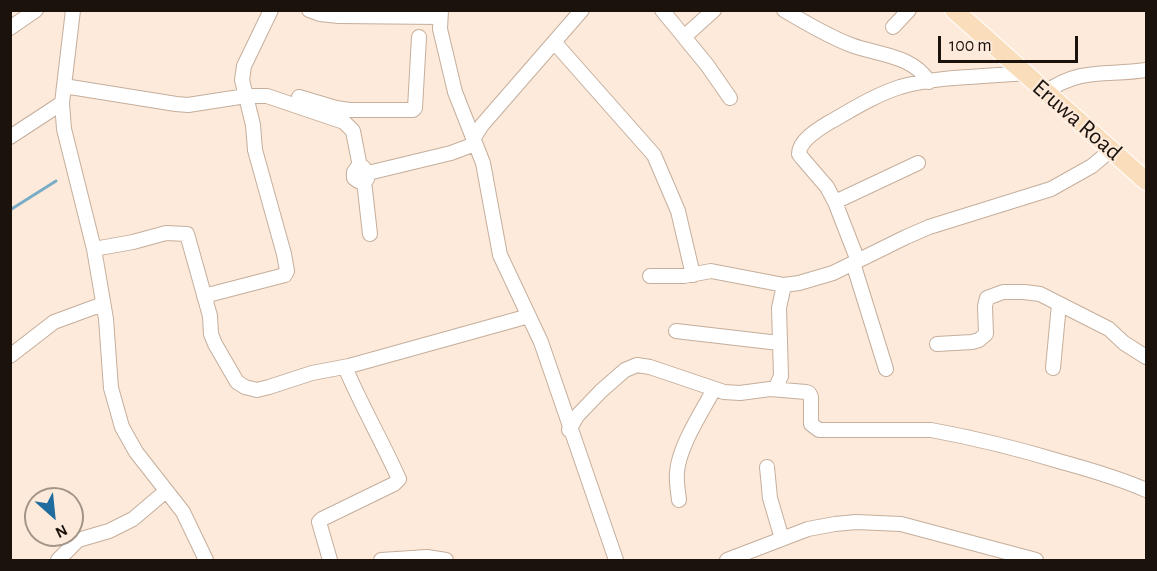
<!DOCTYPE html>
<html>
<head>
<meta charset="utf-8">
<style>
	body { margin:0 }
	#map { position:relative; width:1157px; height:571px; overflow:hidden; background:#fdeada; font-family:"Alegreya Sans",sans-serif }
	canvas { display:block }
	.frame { position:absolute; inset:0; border:12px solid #1b120c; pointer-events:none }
	.north { position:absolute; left:24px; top:487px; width:60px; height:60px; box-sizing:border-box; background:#fdeada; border:2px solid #a39488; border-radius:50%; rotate:153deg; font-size:16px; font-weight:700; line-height:24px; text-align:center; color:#1b120c }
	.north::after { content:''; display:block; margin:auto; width:21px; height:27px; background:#206c9f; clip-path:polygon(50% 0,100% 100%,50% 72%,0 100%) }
	.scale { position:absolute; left:938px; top:36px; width:140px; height:27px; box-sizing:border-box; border:3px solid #1b120c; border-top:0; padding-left:8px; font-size:18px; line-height:21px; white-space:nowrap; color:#1b120c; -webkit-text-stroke:4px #fdeada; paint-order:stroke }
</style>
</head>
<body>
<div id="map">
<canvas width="1157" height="571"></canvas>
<div class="frame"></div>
<div class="north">N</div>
<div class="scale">100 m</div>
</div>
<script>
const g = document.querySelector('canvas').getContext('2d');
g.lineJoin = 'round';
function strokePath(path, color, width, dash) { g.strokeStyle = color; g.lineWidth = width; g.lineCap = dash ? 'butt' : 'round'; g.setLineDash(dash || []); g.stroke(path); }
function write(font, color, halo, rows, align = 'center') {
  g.font = font + ' "Alegreya Sans",sans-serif'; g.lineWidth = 4.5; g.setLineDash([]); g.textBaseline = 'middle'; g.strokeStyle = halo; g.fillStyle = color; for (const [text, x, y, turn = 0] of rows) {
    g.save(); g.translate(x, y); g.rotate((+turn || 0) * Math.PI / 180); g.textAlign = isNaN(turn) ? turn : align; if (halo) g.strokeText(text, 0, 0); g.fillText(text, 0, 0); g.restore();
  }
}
strokePath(new Path2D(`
	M10,210L56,181`), '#79adc7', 3);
const minor = new Path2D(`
	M73,10L62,103L64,129L94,249L106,319L111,388L122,427L136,452L183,512L206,560
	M309,10L320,14L339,16L440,17
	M441,10L440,29L455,92L483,163L500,255L541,342L616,560
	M662,10L707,65L730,98
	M784,10C804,22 830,37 851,45C878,55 913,55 929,82
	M893,27L909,10
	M10,28L36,10
	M684,37L714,10
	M555,43L654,155L678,211L693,275
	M64,86L176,104L188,105L246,96H267L344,122L353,131L360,167
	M1046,92C1081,67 1107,76 1146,70
	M299,97L336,108L349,110H413L415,108L419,37
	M10,137L62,103
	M473,139L482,125L582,10
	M368,173L451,153L475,144
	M364,181H358L354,178V172L357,168L363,167L368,173L367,179L364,181L370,234
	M835,202L918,163
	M94,249L133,242L166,233L187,234L210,316L211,334L215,344L237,382L245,387L257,390L269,387L312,373L349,366L529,316
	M858,261L835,202L827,187L802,158L799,154C799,140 820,128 830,122C853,109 875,95 900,87C938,76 985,77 1024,73
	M853,263L886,369
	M650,276H684L711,271L784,285L799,283L833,273L906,237L929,227L1051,189L1092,166L1111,150
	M204,296L281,276L285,275L287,271L284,254L255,150L253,125L242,80L244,66L271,10
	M676,331L779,343
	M937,344L972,342L979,340L986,334L985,306L987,298L1003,292H1024L1040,294L1109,329L1124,343L1146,357
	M10,356L54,322L103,304
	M1053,368L1059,304
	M770,389L776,387L781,376L779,308L784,285
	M569,430L577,416L601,391L625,370L637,365L650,367L724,392L740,393L770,389L806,392L809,393L811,397V424L819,430H931C975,438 1019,449 1062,462C1091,470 1119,478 1146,490
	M767,467L770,498L782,539
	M679,500C678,491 676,481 677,472C679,446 702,412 714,389
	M58,560L78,540L109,531L133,519L166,491
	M330,560L319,522L322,519L394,484L399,479C382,441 361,405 345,367
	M381,560L427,557L446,560
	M727,560L808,529L835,524L856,522L901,524L1036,560`);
const major = new Path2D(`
	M954,10L1146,181`);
strokePath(minor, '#c5ae9c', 16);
strokePath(major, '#fff', 20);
strokePath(minor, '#fff', 14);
strokePath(major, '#faddbb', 18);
write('24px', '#1b120c', '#fdeada', [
	["Eruwa Road",1077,120,41]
]);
</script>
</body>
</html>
